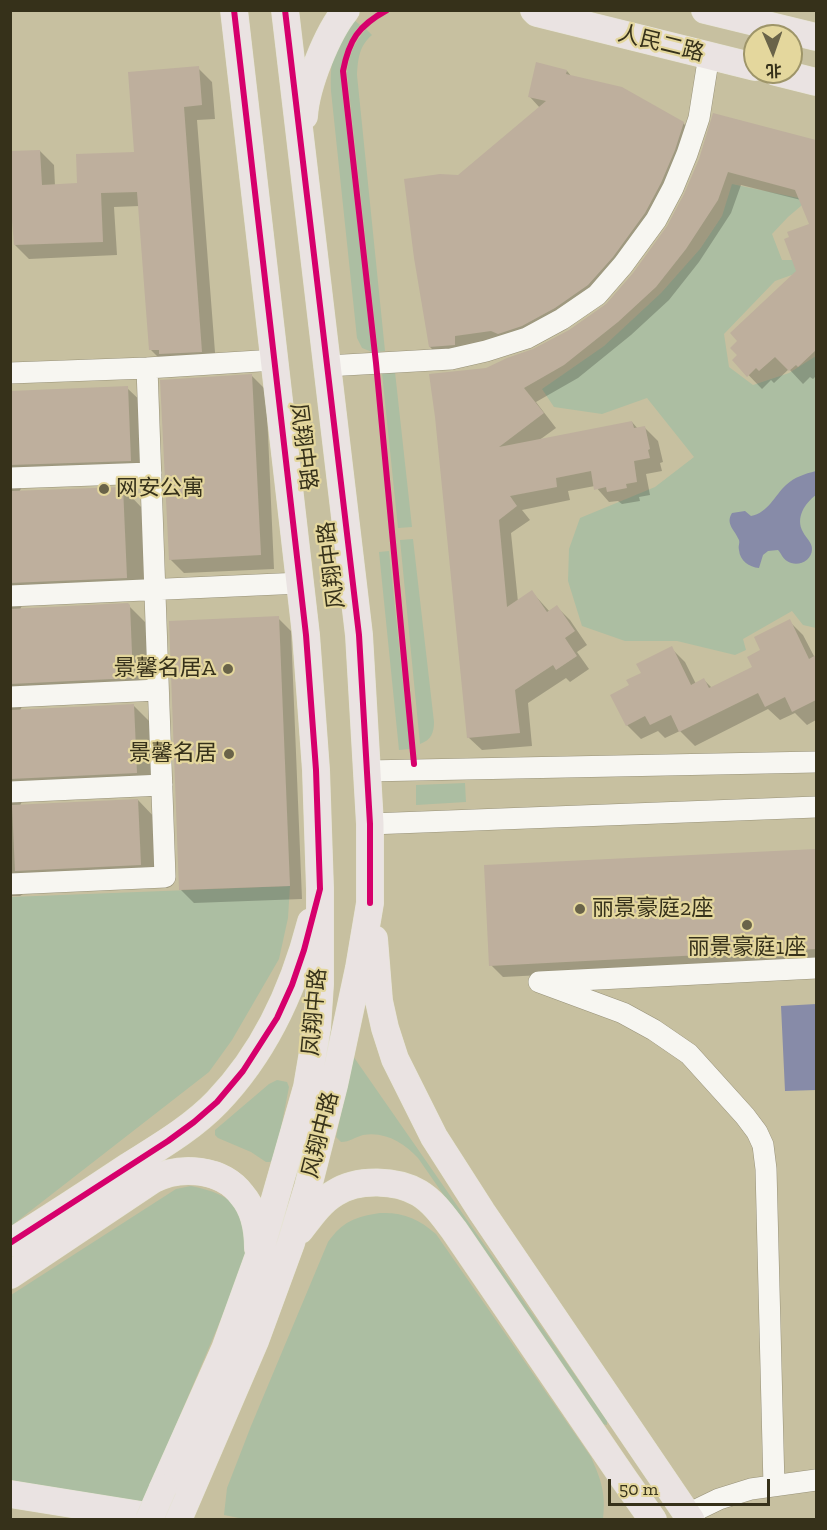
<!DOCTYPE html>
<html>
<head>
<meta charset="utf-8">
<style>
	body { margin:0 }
	#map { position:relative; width:827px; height:1530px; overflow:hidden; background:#c7c0a0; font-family:"Zilla Slab","Noto Sans SC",serif }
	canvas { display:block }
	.frame { position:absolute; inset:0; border:12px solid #36311a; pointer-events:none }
	.north { position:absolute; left:743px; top:24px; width:60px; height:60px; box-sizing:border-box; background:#e4d79d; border:2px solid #9e9569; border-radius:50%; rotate:178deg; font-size:16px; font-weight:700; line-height:24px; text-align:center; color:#36311a }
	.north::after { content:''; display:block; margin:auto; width:21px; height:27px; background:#696349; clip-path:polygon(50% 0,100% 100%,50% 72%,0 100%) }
	.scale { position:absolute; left:608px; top:1479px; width:162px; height:27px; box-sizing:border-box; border:3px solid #36311a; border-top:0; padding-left:8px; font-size:18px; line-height:21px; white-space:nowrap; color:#36311a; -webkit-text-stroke:4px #e4d79d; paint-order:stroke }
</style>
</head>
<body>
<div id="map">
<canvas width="827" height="1530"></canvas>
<div class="frame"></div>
<div class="north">北</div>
<div class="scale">50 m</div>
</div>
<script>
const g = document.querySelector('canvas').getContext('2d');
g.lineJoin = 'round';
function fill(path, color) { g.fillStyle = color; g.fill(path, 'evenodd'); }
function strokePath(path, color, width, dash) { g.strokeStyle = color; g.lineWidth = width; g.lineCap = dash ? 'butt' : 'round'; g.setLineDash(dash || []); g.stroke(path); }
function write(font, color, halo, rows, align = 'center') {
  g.font = font + ' "Zilla Slab","Noto Sans SC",serif'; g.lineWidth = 4.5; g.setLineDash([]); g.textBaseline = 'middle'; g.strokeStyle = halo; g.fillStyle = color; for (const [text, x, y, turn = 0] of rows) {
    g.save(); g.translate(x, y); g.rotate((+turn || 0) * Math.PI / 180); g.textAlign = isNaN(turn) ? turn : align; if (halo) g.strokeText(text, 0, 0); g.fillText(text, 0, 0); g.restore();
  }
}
fill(new Path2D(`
	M353,19L360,25C343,45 341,64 342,90L372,352L362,348L357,338L331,91C330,54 334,50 353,19Z
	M366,29L372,35C359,46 358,59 357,75L385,351L378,352L347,73C349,55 354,43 366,29Z
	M732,184L808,200L788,217L772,234L782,260H804L800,272L775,281L724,334L729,367L753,385L789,373L816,356V628L803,625L792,611L743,639L746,650L735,655L677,641H625L582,626L568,581L569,549L580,518L655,487L694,457L647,398L602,414L554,407L542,389L604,346L661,293L700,249L722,216Z
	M395,372L412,527L398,528L382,373Z
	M413,539L434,722C434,733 431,740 420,744L400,540Z
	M389,551L410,749L399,750L379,552Z
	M465,783L466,802L416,805V785Z
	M290,886L288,918L279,959L232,1040L209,1072L11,1226V897Z
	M353,1056L607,1421V1425L602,1424L418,1158C404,1143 385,1131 363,1135C355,1137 350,1142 341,1142L336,1137Z
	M277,1080L287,1082L289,1087L275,1159L270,1162H266L251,1152L218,1138L215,1135V1130L269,1084Z
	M191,1186C215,1191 238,1198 246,1225C248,1234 246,1248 247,1258L142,1505L11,1480V1295L176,1189Z
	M380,1213C403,1212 419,1219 436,1234L591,1457C601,1480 606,1493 603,1519L249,1520L224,1515L227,1488L251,1426L328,1242C343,1221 355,1217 380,1213Z`), '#acbea2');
fill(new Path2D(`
	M816,471V495C805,503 795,518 803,532C806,538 812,542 812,549C812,561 797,568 787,561C783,559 781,553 778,550L768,551L763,555L759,568C749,567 740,561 739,550C738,545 740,544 739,540C735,530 725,524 732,513L745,511L751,516C768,513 775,495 786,485C795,477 804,474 816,471Z
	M816,1004V1090L785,1091L781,1006Z`), '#878ba8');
fill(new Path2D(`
	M198,68L212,82L215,119L197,120L216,365L165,364L151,350L140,206L114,207L117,255L29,259L15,245L14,215L10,216V153L40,151L54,165L55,186L79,185L136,153Z
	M567,71L572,77L683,123L696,136L601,298L443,360L430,347L459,176L540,108L530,97Z
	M714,114L816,141V376L813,379L810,377L803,384L789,369L774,383L771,380L762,389L734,360L798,271L810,225L801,200L741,185L731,213L699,262L669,300L631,335L578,378L536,402L556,428L538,441L632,422L638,429L645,428L658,441L663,462L660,463L662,471L646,474L650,495L639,497L640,501L622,504L618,501L609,502L595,486L568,491L570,500L522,510L530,520L511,533L518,602L532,592L550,612L557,607L570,620L587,645L577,652L589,669L570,682L566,678L528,703L532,746L482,750L468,737L486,370L533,351L570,331L607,305L634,274L668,227L686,195L700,159Z
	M252,376L266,390L274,569L184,573L170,559Z
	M127,388L147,407L150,480L22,487L19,492L123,488L142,508L146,597L22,605L20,610L128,605L149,626L152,697L22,706L20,711L133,705L153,725L155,792L22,801L20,806L138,800L157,820L160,884L29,890L20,896H10V392Z
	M278,618L291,631L302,899L194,903L181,890Z
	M789,621L803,635L815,658L816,657V720L807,725L795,713L780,720L768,709L695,746L680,731L665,738L658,731L641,739L627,725L631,686L671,648L685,662L696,684L704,680L712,688L754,667L762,651Z
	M816,851V961L503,977L491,965L486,866Z`), '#0003');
fill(new Path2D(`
	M536,62L567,70L566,74L622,87L684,122L675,150L661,183L645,213L613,257L588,285L555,308L522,326L498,334L491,331L455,336V345L429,347L414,258L404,179L440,174L458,175L546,101L528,97Z
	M199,66L202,105L184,107L202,352L159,354V350H149L137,192L101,193L103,242L14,245L10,196V151L40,150L42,185L77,183L76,154L134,152L128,72Z
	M713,113L816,140V350L798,367L796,365L789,371L775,357L759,371L756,368L747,377L732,360L737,355L730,348L737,341L730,333L796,271L784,239L789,237L787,232L809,224L795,190L728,172L718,200L686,249L656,287L618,322L564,365L524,388L544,413L499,447L632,421L634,428L645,426L650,449L648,450L650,458L634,461L637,482L626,484L627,488L607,492L606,487L594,490L591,471L556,478L557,487L510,496L517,506L499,520L507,607L532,590L547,612L557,605L575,631L565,638L577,656L556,670L553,665L515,690L520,733L467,738L435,417L429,374L486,368L507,358L533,349L569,330L606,304L633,273L667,226L684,194L699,159Z
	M252,374L261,555L169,560L160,380Z
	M128,386L131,461L10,465V391Z
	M123,487L127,578L10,583V491Z
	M128,603L130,605L133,678L10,684V609Z
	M279,616L290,886L179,890L169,621Z
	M790,619L809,659L816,655V700L792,712L785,697L765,707L758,693L679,732L671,715L650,725L645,716L626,726L610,695L629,685L626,680L641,673L636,664L672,646L691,685L704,678L709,688L752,667L747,657L760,650L754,637Z
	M134,704L137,773L10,779V710Z
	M138,799L141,865L15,871L12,805Z
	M816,849V949L489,966L484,865Z`), '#beaf9d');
const minor = new Path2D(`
	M327,366L451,359L486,351L527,338L562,319L597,295L623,265L656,220L673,188L687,154L699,118L709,55
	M10,373L147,368L275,360
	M10,478L151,473
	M10,596L301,583
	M10,697L158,690
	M367,771L816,762
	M10,792L162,785
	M370,824L816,807
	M10,884L165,877L147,368
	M774,1486L766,1169L763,1145L757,1132L745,1116L689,1054L654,1030L623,1013L539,982L816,968
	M688,1514L719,1499L751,1489L816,1480`);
const major = new Path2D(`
	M534,10L537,13L755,67
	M705,10L816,37
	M776,72L816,82
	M304,116C306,86 327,33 346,10
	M374,939L379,1001L385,1028L395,1059L434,1137L482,1212L691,1520
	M300,1230C310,1217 321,1201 335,1193C358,1178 397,1180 419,1193C434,1202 444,1217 454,1230L624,1479L653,1520
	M10,1243C50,1218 90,1192 129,1166C159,1147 192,1128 217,1102C266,1051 294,988 311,922
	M10,1275L152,1180C180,1165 222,1168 242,1195C254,1209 258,1230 258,1248
	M163,1488L225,1349L258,1258L307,1087L317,1028L320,984V889L316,770L306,635L234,10
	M10,1494L172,1520
	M178,1520L255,1341L291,1243L308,1187L334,1085L359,968L370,903V824L359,635L285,10`);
strokePath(minor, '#979178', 22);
strokePath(major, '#e6e3d4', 28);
strokePath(minor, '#f7f6f1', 21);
strokePath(major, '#eae3e2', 27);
const majorBridge = new Path2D(`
	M149,1520L163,1488`);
strokePath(majorBridge, '#e6e3d4', 28, []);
strokePath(majorBridge, '#eae3e2', 27);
strokePath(new Path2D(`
	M285,10L359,635L370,824V903
	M387,10C358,26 349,40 343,71L376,363L414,764
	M10,1243L168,1141L194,1122L217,1102L243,1071L277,1018L292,985L304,950L320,889L316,770L306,635L234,10`), '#d6006c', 6);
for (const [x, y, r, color] of [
	[104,489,6,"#696349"],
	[228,669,6,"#696349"],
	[229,754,6,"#696349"],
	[580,909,6,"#696349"],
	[747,925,6,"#696349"]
]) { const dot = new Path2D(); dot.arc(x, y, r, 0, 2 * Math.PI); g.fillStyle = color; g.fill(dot); strokePath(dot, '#e4d79d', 2); }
write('22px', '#36311a', '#e4d79d', [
	["人民二路",661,44,14],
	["凤翔中路",303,447,83],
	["风翔中路",332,565,-97],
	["凤翔中路",315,1012,-85],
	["风翔中路",321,1135,-76]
]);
write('22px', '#36311a', '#e4d79d', [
	["网安公寓",116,489],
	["景馨名居A",216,669,"right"],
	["景馨名居",217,754,"right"],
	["丽景豪庭2座",592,909],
	["丽景豪庭1座",747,948,"center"]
], 'left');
</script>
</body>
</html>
